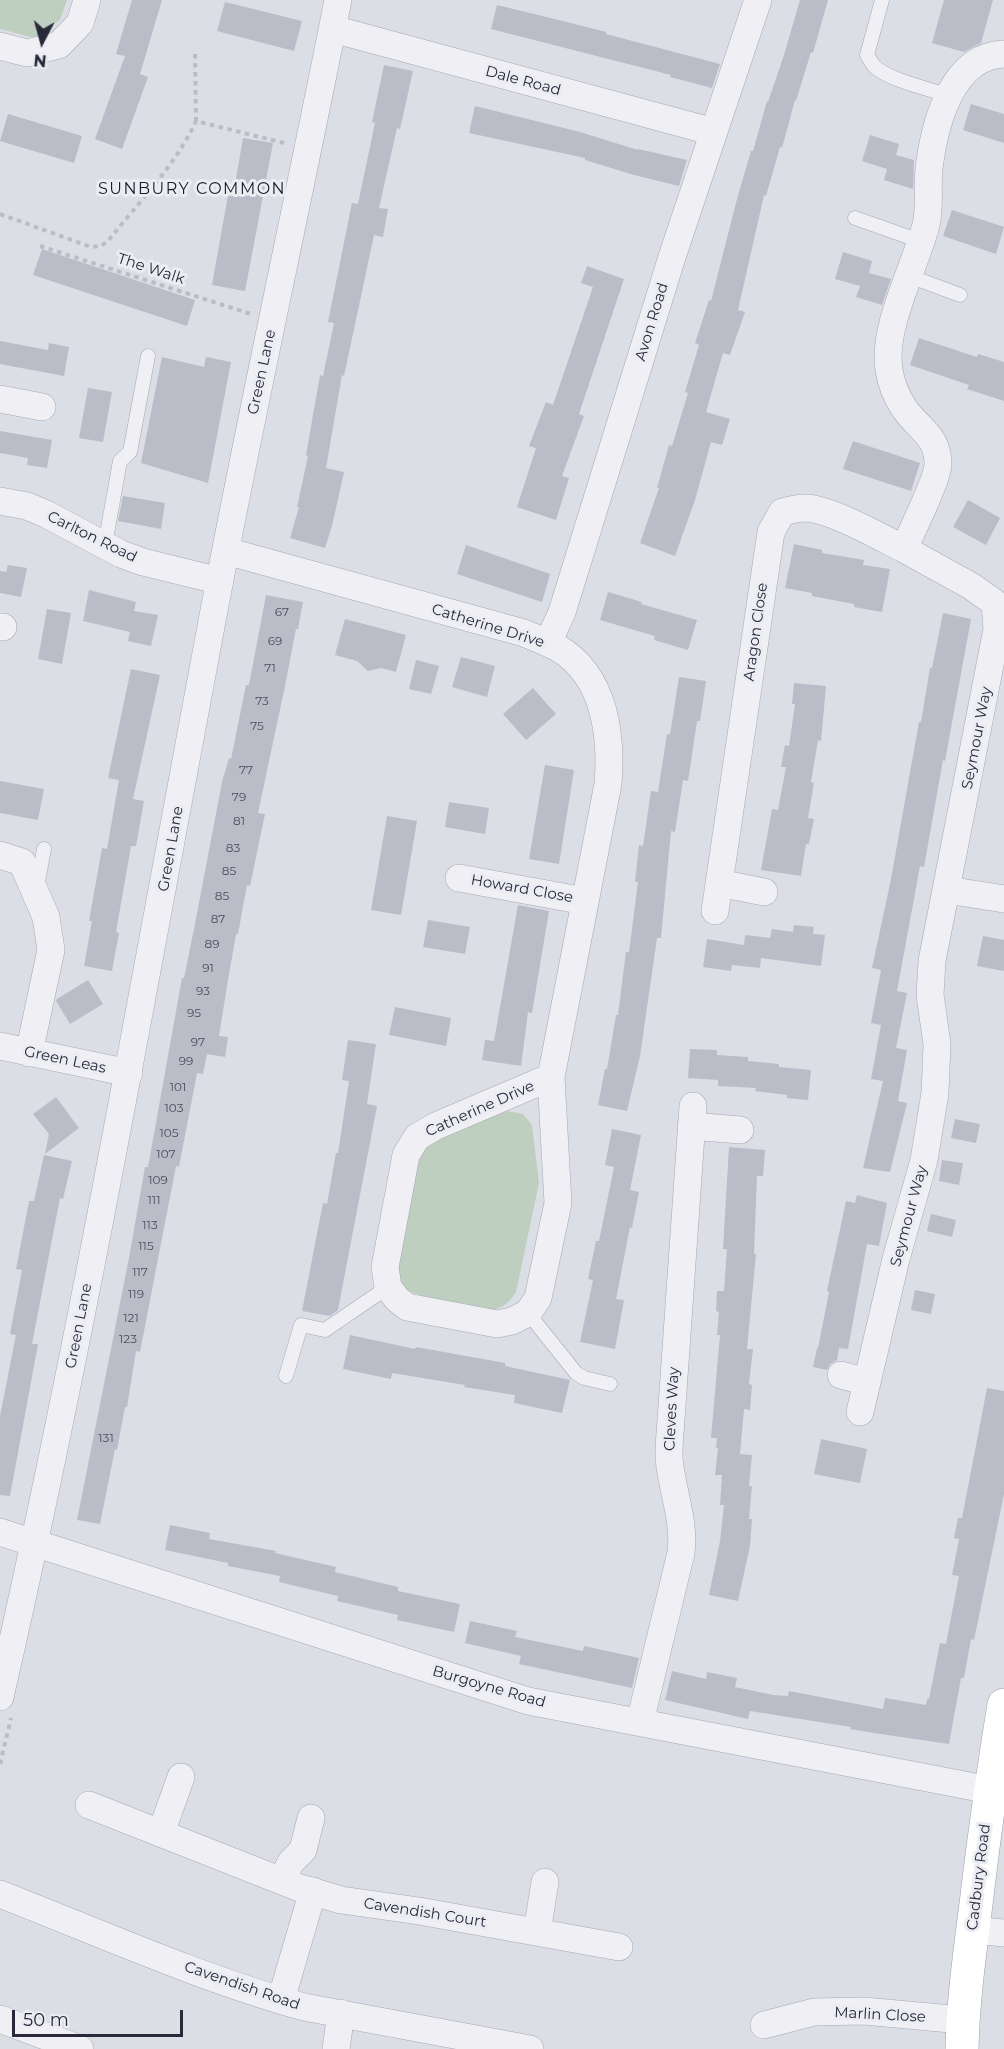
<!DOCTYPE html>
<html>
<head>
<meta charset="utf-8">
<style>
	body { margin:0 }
	#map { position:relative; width:1004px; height:2049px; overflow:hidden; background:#dcdee5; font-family:Montserrat,sans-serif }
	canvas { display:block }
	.north { position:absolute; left:12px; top:12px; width:60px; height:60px; -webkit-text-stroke:4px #ebedf3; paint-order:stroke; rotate:186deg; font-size:16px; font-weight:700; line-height:24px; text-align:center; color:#28293a }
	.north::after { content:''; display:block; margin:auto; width:21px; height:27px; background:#28293a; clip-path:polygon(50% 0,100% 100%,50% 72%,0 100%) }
	.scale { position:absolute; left:12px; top:2010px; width:171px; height:27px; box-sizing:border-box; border:3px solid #28293a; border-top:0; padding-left:8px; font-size:18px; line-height:21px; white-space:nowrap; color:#28293a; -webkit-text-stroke:4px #ebedf3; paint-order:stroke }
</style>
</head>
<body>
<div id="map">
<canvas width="1004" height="2049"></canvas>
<div class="north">N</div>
<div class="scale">50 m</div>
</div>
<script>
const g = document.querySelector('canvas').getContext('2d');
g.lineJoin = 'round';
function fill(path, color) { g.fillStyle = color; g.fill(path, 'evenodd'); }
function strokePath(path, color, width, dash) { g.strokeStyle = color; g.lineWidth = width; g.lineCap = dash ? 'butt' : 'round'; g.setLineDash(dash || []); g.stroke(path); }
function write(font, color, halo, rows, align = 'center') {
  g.font = font + ' Montserrat,sans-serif'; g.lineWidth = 6; g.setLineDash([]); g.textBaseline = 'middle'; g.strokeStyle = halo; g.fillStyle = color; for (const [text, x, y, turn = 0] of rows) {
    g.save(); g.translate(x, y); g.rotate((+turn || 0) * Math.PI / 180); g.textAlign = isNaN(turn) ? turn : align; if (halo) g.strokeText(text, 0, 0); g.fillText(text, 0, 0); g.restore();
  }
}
fill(new Path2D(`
	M0,0H67L60,20L38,36L31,37L0,29Z
	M507,1111L523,1114L532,1125L539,1183L516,1292C510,1302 502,1309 490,1310C478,1311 409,1295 402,1287C397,1281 398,1272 397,1264L419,1149L426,1140Z`), '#becebf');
fill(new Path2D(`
	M132,0H162L140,74L148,77L122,149L95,139L125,56L116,54Z
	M800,0H828L813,53L811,52L796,101L795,100L782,148L780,147L766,196L764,195L738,310L745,312L730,355L723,353L706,412L730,419L722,445L711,442L695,500L675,556L640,543L659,488H657L669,445L672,446L688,393L685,392L699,345L695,343L709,300L711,301L737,199L751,151H753L767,101L768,102L784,55Z
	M944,0H993L981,43L964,52L932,43Z
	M225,2L302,21L294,51L217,31Z
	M497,5L567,22L606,32V34L720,64L712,88L670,77L671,75L491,29Z
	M384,65L413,71L400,129L397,128L379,208L388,209L383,237L374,235L344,376L342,375L326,468L344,472L332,526L325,548L290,538L299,507H297L308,456L306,455L320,375L323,376L334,323L328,322L331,307L352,203L358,204L367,161L375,123L372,122Z
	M971,104L1004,114V143L963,130Z
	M475,106L580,132L638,150V149L687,160L679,186L634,175L585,160V158L469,133Z
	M8,114L82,136L74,163L0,141Z
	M870,135L899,144L896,155L914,160L913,189L884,180L887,169L862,161Z
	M243,138L273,143L245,291L212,285L228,195L233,196Z
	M952,210L1004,227L996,254L943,236Z
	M42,249L195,300L187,326L33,275Z
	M843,252L872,261L869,273L891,279L882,305L856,297L860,286L835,279Z
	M587,266L624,279L579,414L584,416L562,476L569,478L556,520L517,507L536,448L529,446L546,402L553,405L593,287L581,283Z
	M919,338L977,357L978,354L1004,362V401L967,389L969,385L910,365Z
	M0,341L48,350L49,343L69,347L64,376L0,364Z
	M162,357L204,367L206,357L231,362L208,483L141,463Z
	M88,388L112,392L103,442L79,438Z
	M0,431L52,440L47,468L27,465L28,458L0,453Z
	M853,441L920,463L911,491L843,469Z
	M123,496L165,503L161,529L118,521Z
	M968,500L1000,518L986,545L953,527Z
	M794,544L822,550V553L864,560L863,565L890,569L882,612L854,607V604L812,596V593L785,588Z
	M466,545L550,574L542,602L457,574Z
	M8,565L27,568L21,597L0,593V571L6,572Z
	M89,590L136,602L134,611L158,615L151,646L128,641L130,632L83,621Z
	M608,592L642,602L641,604L697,620L688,650L654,640L655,636L600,620Z
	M266,595L303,602L298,629H296L285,686L258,813L265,814L250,886L247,885L238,934H236L227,986L219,1036L228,1037L225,1057L207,1054L203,1074L197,1073L179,1167L176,1166L140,1352L136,1351L127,1407H125L117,1450L115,1449L100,1524L77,1520L129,1258L145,1167H148L182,978H184L194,929L222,782L229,758L231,759L246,685H249Z
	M47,609L71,613L62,664L38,659Z
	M943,613L971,619L945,761L943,760L924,867L920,866L897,991L907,993L896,1048L907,1050L898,1101L907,1103L890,1172L863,1168L883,1081L871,1079L881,1025L871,1023L881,970L872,968L891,879L919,722H921L930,668H932Z
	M345,619L406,635L396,672L381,668L368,671L357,661L335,655Z
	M461,657L495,666L487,697L452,687Z
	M416,660L439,666L431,694L409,689Z
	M131,669L160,675L133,799L144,801L136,846H131L116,932L119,933L112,971L84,966L92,921H89L102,848L107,849L119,780L108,778Z
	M679,677L706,681L700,721H697L688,781L683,780L675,832L671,831L661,938H657L640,1056L627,1111L598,1105L605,1069H607L616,1015H618L626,952H629L638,882H635L639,845L643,846L651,791L658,792L667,734L670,735Z
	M794,683L826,686L821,741L818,740L811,782L814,783L808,818L814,819L809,844H806L801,876L761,870L772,809L778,810L786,767H781L785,745L789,746L795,704H792Z
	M533,688L556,714L526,740L503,714Z
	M545,765L574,770L559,864L529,859Z
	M0,781L44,789L38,820L0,813Z
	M449,802L489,808L485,834L445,827Z
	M387,816L417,821L401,915L371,910Z
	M518,905L549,911L532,1013L528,1012L521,1066L482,1060L485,1040L494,1041Z
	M428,920L470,927L465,954L423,947Z
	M794,925L814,927L813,934L825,935L821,966L761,958L760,968L732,965L731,971L703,967L707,939L744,945L745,935L770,938L772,929L793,932Z
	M983,936L1004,940V971L977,966Z
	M88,980L103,1004L70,1024L56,1001L57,999Z
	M395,1007L451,1018L446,1046L389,1035Z
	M348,1040L376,1044L367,1104L377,1106L338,1310L330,1316L302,1311L323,1203L327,1204L336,1153H338L349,1081L342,1080Z
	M690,1049L717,1050V1055L748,1057V1061L779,1064V1067L811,1070L808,1100L787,1098V1095L755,1091L756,1088L718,1086V1080L688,1078Z
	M56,1097L79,1128L45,1154L49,1134L33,1114Z
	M955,1119L980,1124L976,1143L951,1138Z
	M612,1129L641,1135L630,1190L639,1192L632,1228L630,1227L616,1299L624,1300L615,1349L580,1342L593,1280L588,1279L596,1241H599L614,1167L605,1165Z
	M729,1147L765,1150L763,1176H757L754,1254H756L747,1349H753L749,1384L752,1385L750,1410L744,1409L740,1454L752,1455L749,1486H752L749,1519H752L750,1546L738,1601L709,1595L720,1541L724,1505H720L722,1475H715L718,1448H716L717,1438H711L720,1335H717L719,1312L716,1311L717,1291H724L727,1249H723Z
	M44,1155L72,1161L63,1199L60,1198L32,1344H38L10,1496L0,1495V1416L16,1335L10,1334L22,1270L16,1269L29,1201H34Z
	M942,1160L963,1163L959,1185L939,1181Z
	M857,1195L887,1203L879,1246L867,1244L848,1349L839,1348L837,1360L830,1364L827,1370L813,1367L817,1348H818L829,1292L827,1291L846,1201L855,1203Z
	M931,1214L956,1220L952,1237L927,1231Z
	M915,1290L935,1294L931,1314L911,1310Z
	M350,1335L415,1349L416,1347L505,1363V1366L570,1380L562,1413L514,1403L515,1395L464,1387L465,1385L392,1373L391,1379L343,1369Z
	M987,1388L1004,1391V1494L974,1640L971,1639L964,1678H961L949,1744L874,1733L850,1729L851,1727L750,1711L748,1719L665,1700L672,1671L706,1679L707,1672L737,1678L735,1687L773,1695L788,1696L789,1691L883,1709L885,1698L926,1705L927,1699H929L940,1643L946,1644L959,1576L952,1575L959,1539L954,1538L958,1518H962Z
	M821,1439L867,1449L860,1483L814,1474Z
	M170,1525L210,1533L209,1539L276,1551L275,1553L336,1567L335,1572L398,1587V1591L460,1604L454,1632L397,1620L398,1615L337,1601L338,1596L279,1582L280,1576L228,1566V1563L165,1550Z
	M470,1621L517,1631L515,1637L583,1651L584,1646L639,1658L632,1688L519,1664L521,1656L465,1643Z`), '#babcc7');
const lane = new Path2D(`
	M882,0L867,55C869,58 872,64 875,67C892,81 926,88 947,95
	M855,218L920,241
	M909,276L960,295
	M105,545L120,461L130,452L148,356
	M37,887L44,849
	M528,1313L576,1373L584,1378L610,1384
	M286,1376L301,1325L325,1330L388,1287`);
const street = new Path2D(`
	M333,29L714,132
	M0,46L27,53L59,45L80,23L87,0
	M0,399L42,407
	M0,501L27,506L46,514L121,554L143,562L220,581
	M226,551L524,633C535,638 547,642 558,648C605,676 612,735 608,784L551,1077L558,1203L538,1298L528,1313L512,1321L497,1324L407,1307L397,1299L388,1287L385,1267L406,1155L417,1137L436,1126L551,1077
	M0,627H3
	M548,643L562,612L672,257L758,0
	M0,855L22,862L46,917L51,950L29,1053
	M459,878L585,901
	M719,883L764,892
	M947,890L1004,899
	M715,911L771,532L782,512C790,510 799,508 806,508C831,509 880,537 904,549
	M0,1046L129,1073
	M691,1126L740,1130
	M841,1375L867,1382
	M860,1412L896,1259L924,1160L935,1093L937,1044L930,995L932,961L997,629L995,603L971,586L904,549C911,532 938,479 938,464C938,435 917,428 904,408C896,396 891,383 889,370C882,327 915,267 926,225C931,204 926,182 930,161C936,120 953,56 1004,54
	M0,1532L528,1701L990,1790
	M0,1697C85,1327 149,953 220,579C257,386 300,193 338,0
	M640,1722L681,1553C685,1519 672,1492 669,1458C669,1450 669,1442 670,1434L693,1106
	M89,1805L297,1887L341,1900L419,1911L619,1947
	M161,1833L181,1777
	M282,1880L291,1862L303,1850L311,1818
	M0,1894C100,1933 200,1978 304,2007L530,2049
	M973,1930L1004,1933
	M537,1932L545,1882
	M281,2000L313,1891
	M0,2019L80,2049
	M764,2025L814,2012L864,2011L962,2020
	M336,2049L341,2013`);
const primary = new Path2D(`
	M962,2049C963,2000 970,1952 976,1904C984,1837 993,1771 1004,1705`);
strokePath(lane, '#a6a8b2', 15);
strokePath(street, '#a6a8b2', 28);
strokePath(primary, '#9d9faf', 34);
strokePath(new Path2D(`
	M195,54L196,121
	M0,214L91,247L101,246L108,241C138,203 176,165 196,121L284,143
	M40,246L251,314
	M0,1764L11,1718`), '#bbbcc4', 4, [4.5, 4.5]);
strokePath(lane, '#efeff4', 14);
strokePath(street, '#efeff4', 27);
strokePath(primary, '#fff', 33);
write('12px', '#4c4e5d', null, [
	["67",282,612],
	["69",275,641],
	["71",270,668],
	["73",262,701],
	["75",257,726],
	["77",246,770],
	["79",239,797],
	["81",239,821],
	["83",233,848],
	["85",229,871],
	["85",222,896],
	["87",218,919],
	["89",212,944],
	["91",208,968],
	["93",203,991],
	["95",194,1013],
	["97",198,1042],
	["99",186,1061],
	["101",178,1087],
	["103",174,1108],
	["105",169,1133],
	["107",166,1154],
	["109",158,1180],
	["111",154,1200],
	["113",150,1225],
	["115",146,1246],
	["117",140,1272],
	["119",136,1294],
	["121",131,1318],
	["123",128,1339],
	["131",106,1438]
]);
write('15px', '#28293a', '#ebedf3', [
	["Dale Road",523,81,15],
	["The Walk",151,269,18],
	["Avon Road",652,322,-73],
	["Green Lane",262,372,-78],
	["Carlton Road",92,537,26],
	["Catherine Drive",488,626,17],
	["Aragon Close",756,632,-82],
	["Seymour Way",977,738,-79],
	["Green Lane",171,849,-80],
	["Howard Close",522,889,10],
	["Green Leas",65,1060,12],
	["Catherine Drive",480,1109,-24],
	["Seymour Way",909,1216,-75],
	["Green Lane",79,1326,-79],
	["Cleves Way",672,1409,-87],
	["Burgoyne Road",489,1687,16],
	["Cadbury Road",979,1877,-83],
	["Cavendish Court",425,1913,9],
	["Cavendish Road",242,1986,19],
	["Marlin Close",880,2015,3]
]);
g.letterSpacing = '1.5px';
write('16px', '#1a1b2a', '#ebedf3', [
	["SUNBURY COMMON",192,189]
]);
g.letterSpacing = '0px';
</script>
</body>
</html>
